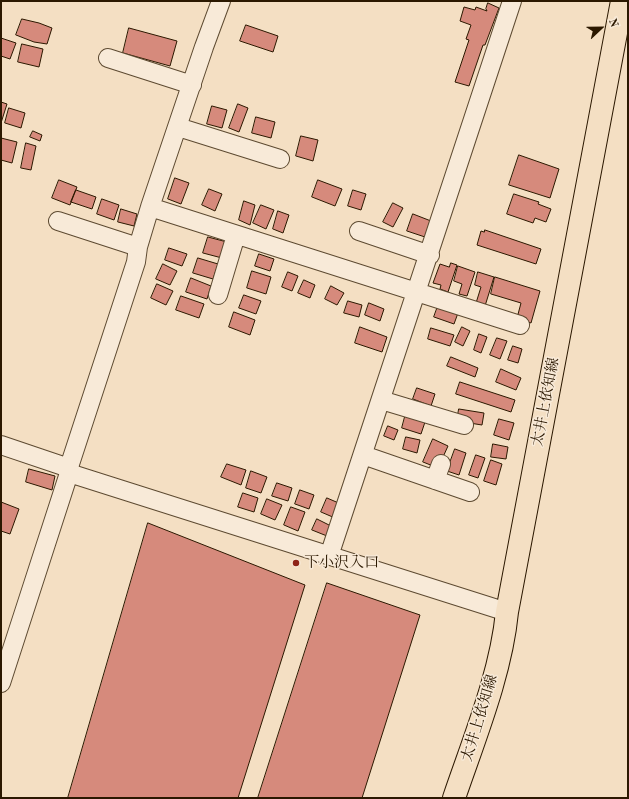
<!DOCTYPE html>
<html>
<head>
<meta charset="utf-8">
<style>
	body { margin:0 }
	#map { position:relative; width:629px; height:799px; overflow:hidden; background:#f4dfc3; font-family:"Old Standard TT",serif }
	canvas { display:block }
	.frame { position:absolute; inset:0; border:2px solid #2b1800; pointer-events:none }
	.north { position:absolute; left:581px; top:8px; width:40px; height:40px; -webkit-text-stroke:3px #f8ead8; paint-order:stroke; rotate:68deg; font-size:11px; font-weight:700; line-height:16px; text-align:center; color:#2b1800 }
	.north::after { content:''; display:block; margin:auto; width:14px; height:18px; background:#2b1800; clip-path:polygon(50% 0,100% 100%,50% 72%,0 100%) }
</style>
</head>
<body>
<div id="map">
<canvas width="629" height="799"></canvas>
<div class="frame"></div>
<div class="north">N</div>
</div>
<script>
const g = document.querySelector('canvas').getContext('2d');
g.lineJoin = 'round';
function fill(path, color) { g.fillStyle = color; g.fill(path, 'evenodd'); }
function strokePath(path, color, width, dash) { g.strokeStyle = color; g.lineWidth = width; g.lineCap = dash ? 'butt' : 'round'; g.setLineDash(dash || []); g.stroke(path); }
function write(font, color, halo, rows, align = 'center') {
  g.font = font + ' "Old Standard TT","Noto Serif JP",serif'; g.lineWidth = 3; g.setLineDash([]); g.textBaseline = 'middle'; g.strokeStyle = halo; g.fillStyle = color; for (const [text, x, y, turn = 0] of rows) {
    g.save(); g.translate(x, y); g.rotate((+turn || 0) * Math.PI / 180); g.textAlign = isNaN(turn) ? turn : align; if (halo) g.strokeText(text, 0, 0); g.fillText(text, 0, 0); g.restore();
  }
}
const building = new Path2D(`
	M488,3L499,8L485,45H483L469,86L455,82L469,40L466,39L471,25L460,21L464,7L475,10L476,7L487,11L486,9Z
	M22,19L39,23L52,28L47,44L34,42L16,35Z
	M246,25L278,36L273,52L240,41Z
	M129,28L177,41L170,66L123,53Z
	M1,38L16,43L10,59L1,56Z
	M22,44L43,49L39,67L18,62Z
	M1,102L7,104L1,123Z
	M238,104L248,108L239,132L229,128Z
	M212,106L227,110L222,128L207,124Z
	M9,108L25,113L21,128L5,123Z
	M256,117L275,122L271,138L252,133Z
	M33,131L42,135L40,141L30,137Z
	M301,136L318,140L313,161L296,156Z
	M1,138L17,142L12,163L1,160Z
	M26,143L36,146L31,170L21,168Z
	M519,155L559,169L550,198L509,185Z
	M175,178L189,183L181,204L168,199Z
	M59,180L77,187L70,205L52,198Z
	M318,180L342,189L335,206L312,197Z
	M209,189L222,194L215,211L202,205Z
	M76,190L96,197L92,209L71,202Z
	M353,190L366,194L361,210L348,206Z
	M514,194L539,202L538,204L551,209L546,222L535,218L533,223L507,214Z
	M102,199L119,205L114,220L97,214Z
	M244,201L255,205L250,225L239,220Z
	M393,203L403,208L393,227L383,222Z
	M261,205L274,210L266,229L253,223Z
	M121,209L137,214L134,226L118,222Z
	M278,211L289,215L283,233L273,229Z
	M413,214L431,221L425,237L407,231Z
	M485,230L541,249L536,264L477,245L481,231L484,232Z
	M208,237L227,242L222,258L203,253Z
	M169,248L187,254L182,266L165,260Z
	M259,254L274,259L270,271L255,266Z
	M198,258L218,264L213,279L193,273Z
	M451,263L457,265L448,292L440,289L441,285L433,283L440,264L449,267Z
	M163,264L177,271L170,285L156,279Z
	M458,266L475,272L467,296L459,294L462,284L454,281Z
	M252,271L271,277L266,294L247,288Z
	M288,272L298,276L292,291L282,287Z
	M478,272L494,277L485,306L476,303L481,287L475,285Z
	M495,277L540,291L531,323L517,318L521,303L491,294Z
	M191,278L211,286L207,299L186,292Z
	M304,280L315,285L310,298L298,293Z
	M157,284L173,291L166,305L151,298Z
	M331,286L344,293L337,305L325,299Z
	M244,295L261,301L256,314L239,308Z
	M181,296L204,304L199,318L176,310Z
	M348,301L362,305L359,317L344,313Z
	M369,303L384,309L380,321L365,315Z
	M438,306L458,313L454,324L434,317Z
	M234,312L255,320L250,335L229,327Z
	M360,327L387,337L382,352L355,343Z
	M462,327L470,331L463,346L455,342Z
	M431,328L454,335L450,346L428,339Z
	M479,334L487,337L481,353L474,350Z
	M497,338L507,341L500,359L490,355Z
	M513,346L522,349L518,363L508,360Z
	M451,357L478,368L475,377L447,366Z
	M501,369L521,378L516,390L496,382Z
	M460,382L515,400L511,412L456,394Z
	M417,388L435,394L431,406L413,399Z
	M459,409L484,413L482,425L457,421Z
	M406,413L426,419L421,434L402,428Z
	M499,419L514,423L509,440L494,435Z
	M388,426L398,430L394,440L384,436Z
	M406,437L420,440L417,453L403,449Z
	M433,439L448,446L438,468L423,462Z
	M493,444L508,447L506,459L491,457Z
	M455,449L466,453L459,475L447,471Z
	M476,455L485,458L478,478L469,475Z
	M491,460L502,464L496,485L484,481Z
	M227,464L246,470L241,485L221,477Z
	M29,469L55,476L52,490L26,482Z
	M251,471L267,477L261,493L246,488Z
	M277,483L292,488L288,501L272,496Z
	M300,490L314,495L309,509L295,504Z
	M243,493L258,498L254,512L238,507Z
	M327,498L341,504L335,518L321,512Z
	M267,499L282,505L275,520L261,514Z
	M1,502L19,509L10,534L1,531Z
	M291,507L305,512L298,531L284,525Z
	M317,519L331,526L327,536L312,530Z
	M148,523L305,585L238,798H68Z
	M327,583L420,615L362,798H258Z`);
fill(building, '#d68a7c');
strokePath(building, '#2b1800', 1);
const minor = new Path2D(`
	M108,58L192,85
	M178,127L280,159
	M150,207L520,325
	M58,221L138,247
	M359,231L430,255
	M218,295L236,235
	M381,400L464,425
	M1,445L66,467L69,473
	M363,455L470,492
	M69,473L70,464L136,262L138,247L150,207L204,47L221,1
	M435,480L441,464
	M327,555L331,550L512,1
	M1,683L69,473L507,612`);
const major = new Path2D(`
	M454,798C474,739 501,674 507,612L622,1`);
strokePath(minor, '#5d4a31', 20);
strokePath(major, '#2b1800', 24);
strokePath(minor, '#f8ead8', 18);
strokePath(major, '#f4dfc3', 22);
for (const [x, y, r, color] of [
	[296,563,4,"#8f2418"]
]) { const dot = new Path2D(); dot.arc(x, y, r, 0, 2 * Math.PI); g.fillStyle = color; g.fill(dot); strokePath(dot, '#f8ead8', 1.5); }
write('15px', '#2b1800', '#f8ead8', [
	["太井上依知線",546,402,-79],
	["太井上依知線",480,718,-73]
]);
write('15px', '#2b1800', '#f8ead8', [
	["下小沢入口",304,563]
], 'left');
</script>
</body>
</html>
